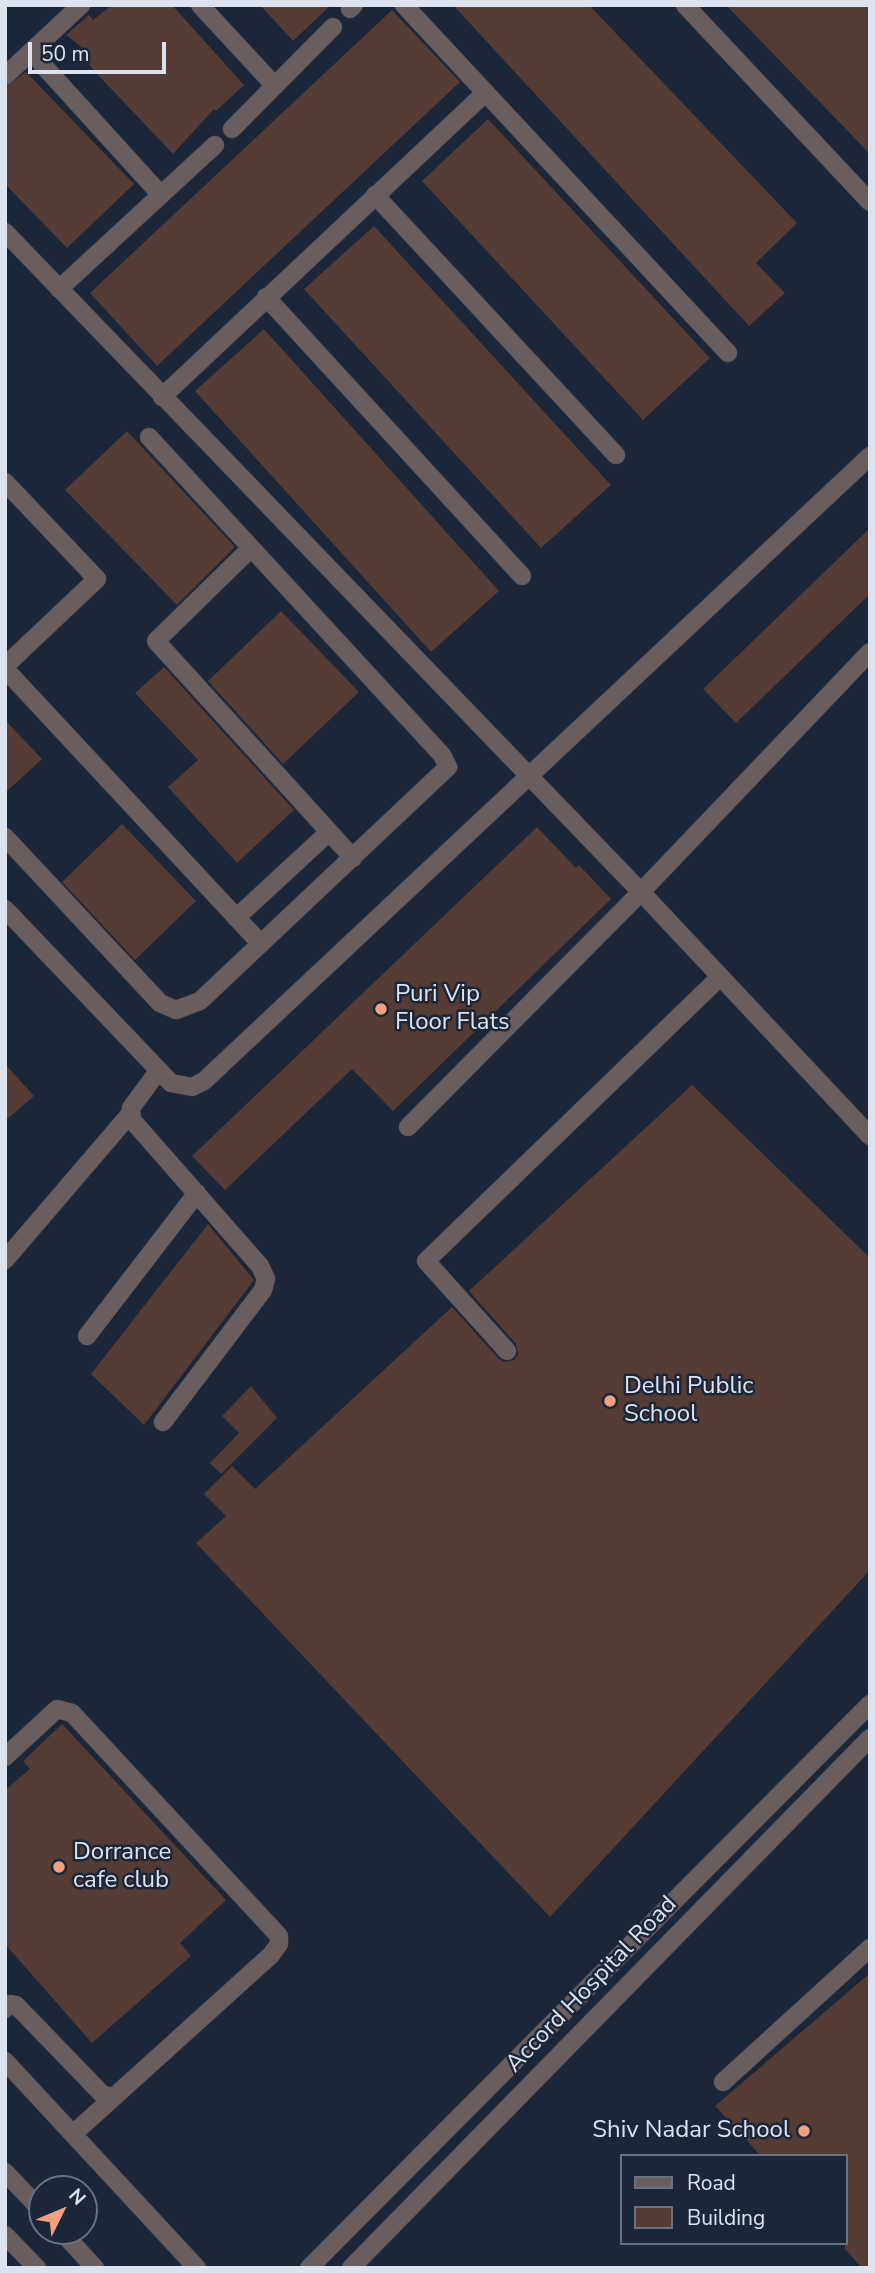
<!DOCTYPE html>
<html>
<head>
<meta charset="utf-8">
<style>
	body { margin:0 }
	#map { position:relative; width:875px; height:2273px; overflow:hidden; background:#1b2638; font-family:"Nunito Sans",sans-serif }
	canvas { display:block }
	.frame { position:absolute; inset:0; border:7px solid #dce3ef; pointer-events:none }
	.legend { position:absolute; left:620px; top:2154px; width:228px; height:91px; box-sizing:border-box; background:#1b2638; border:2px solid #687281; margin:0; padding:9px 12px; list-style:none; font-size:21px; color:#dce3ef }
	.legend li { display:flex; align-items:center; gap:14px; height:35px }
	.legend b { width:35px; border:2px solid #687281 }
	.north { position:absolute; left:28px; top:2175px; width:70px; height:70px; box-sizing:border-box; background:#1b2638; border:2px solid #687281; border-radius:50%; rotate:47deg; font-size:19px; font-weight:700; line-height:28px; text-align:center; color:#dce3ef }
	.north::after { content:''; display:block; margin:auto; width:24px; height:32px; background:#f2a080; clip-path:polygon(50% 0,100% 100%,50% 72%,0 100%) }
	.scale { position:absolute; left:28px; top:42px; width:138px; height:32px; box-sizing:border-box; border:4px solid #dce3ef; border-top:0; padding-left:9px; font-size:21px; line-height:24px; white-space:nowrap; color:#dce3ef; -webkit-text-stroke:5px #1b2638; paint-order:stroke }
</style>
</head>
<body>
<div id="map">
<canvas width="875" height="2273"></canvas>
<div class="frame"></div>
<ul class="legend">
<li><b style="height:9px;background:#6a5d5e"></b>Road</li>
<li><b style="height:19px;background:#543b34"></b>Building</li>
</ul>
<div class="north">N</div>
<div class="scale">50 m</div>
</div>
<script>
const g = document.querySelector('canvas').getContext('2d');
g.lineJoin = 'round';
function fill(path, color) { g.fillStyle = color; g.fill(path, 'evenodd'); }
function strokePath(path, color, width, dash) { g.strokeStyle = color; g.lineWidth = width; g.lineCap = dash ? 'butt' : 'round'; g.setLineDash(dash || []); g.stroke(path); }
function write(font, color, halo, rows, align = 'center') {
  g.font = font + ' "Nunito Sans",sans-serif'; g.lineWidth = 5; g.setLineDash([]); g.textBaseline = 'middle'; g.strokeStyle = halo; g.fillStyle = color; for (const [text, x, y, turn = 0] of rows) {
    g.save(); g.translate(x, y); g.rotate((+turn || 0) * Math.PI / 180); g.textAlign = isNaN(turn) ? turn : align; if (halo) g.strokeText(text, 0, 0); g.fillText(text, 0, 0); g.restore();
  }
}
fill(new Path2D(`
	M112,5H172L244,85L216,111L214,109L173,154L99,76L79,53L84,49L66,35L89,15L93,20Z
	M260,5H331L293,41Z
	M453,5H589L797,223L756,263L785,293L749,326Z
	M726,5H870V154Z
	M392,10L460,82L157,366L90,293Z
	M26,72L134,184L67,248L5,184V87Z
	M488,119L710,358L643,420L422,181Z
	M374,226L611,485L541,548L304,289Z
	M264,329L499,591L431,652L195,391Z
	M127,431L235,547L177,605L65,490Z
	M870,528V594L736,723L703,689Z
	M281,611L359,692L283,764L208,681Z
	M164,667L294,810L237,863L168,787L198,760L135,693Z
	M5,720L42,759L5,793Z
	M122,824L196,901L135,960L62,882Z
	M537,827L576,868L579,865L611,899L393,1111L352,1069L225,1190L192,1156Z
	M5,1064L34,1096L5,1121Z
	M692,1085L870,1258V1570L550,1917L196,1543L226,1516L204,1494L232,1466L255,1489L452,1307L499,1359L504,1362L514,1360L518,1354L516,1344L469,1291Z
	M208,1224L254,1280L144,1425L91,1374Z
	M251,1386L277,1418L221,1474L210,1463L239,1433L222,1416Z
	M62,1724L226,1900L180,1943L191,1956L92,2043L5,1944V1790L30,1769L23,1761Z
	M870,1973V2268H862L845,2249V2156H761L715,2106Z`), '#543b34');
const minor = new Path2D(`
	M200,5L275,86
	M404,5L728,353
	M685,5L870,202
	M350,9L354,5
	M41,63L161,195
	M5,76L81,5
	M232,129L333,27
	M375,195L616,455
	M5,232L641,892L870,1136
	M59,289L215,145
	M266,297L522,576
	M162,397L485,93
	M5,482L97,579L5,666
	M251,548L156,641L353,858
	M5,669L261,944
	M5,837L160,1003L176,1010L200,1001L448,767L442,755L149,437
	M5,909L171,1083L192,1087L204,1081L870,456
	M236,918L329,832
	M159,1070L131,1108L132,1120L260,1266L266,1279L263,1290L163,1422
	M408,1127L641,892L870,652
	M5,1260L130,1114
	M87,1336L197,1193
	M507,1351L426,1261L720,977
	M5,1757L57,1709L72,1713L279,1936V1944L271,1955L73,2134
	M5,2009L10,2004L16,2005L102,2094L111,2097
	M5,2061L197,2268
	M723,2082L870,1948
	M5,2172L42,2211
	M61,2231L95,2268
	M5,2235L37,2268
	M309,2268L870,1704
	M351,2268L870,1738`);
strokePath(minor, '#3a4455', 19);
strokePath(minor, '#6a5d5e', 18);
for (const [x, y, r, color] of [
	[381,1009,7,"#f2a080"],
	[610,1401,7,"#f2a080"],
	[59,1867,7,"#f2a080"],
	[804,2131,7,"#f2a080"]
]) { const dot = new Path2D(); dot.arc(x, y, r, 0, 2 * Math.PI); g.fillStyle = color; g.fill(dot); strokePath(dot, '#1b2638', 2.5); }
write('24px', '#dce3ef', '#1b2638', [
	["Puri Vip",395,995],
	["Floor Flats",395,1023],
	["Delhi Public",624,1387],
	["School",624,1415],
	["Dorrance",73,1853],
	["cafe club",73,1881],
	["Shiv Nadar School",790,2131,"right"]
], 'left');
write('24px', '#dce3ef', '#1b2638', [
	["Accord Hospital Road",592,1985,-46]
]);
</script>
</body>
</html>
